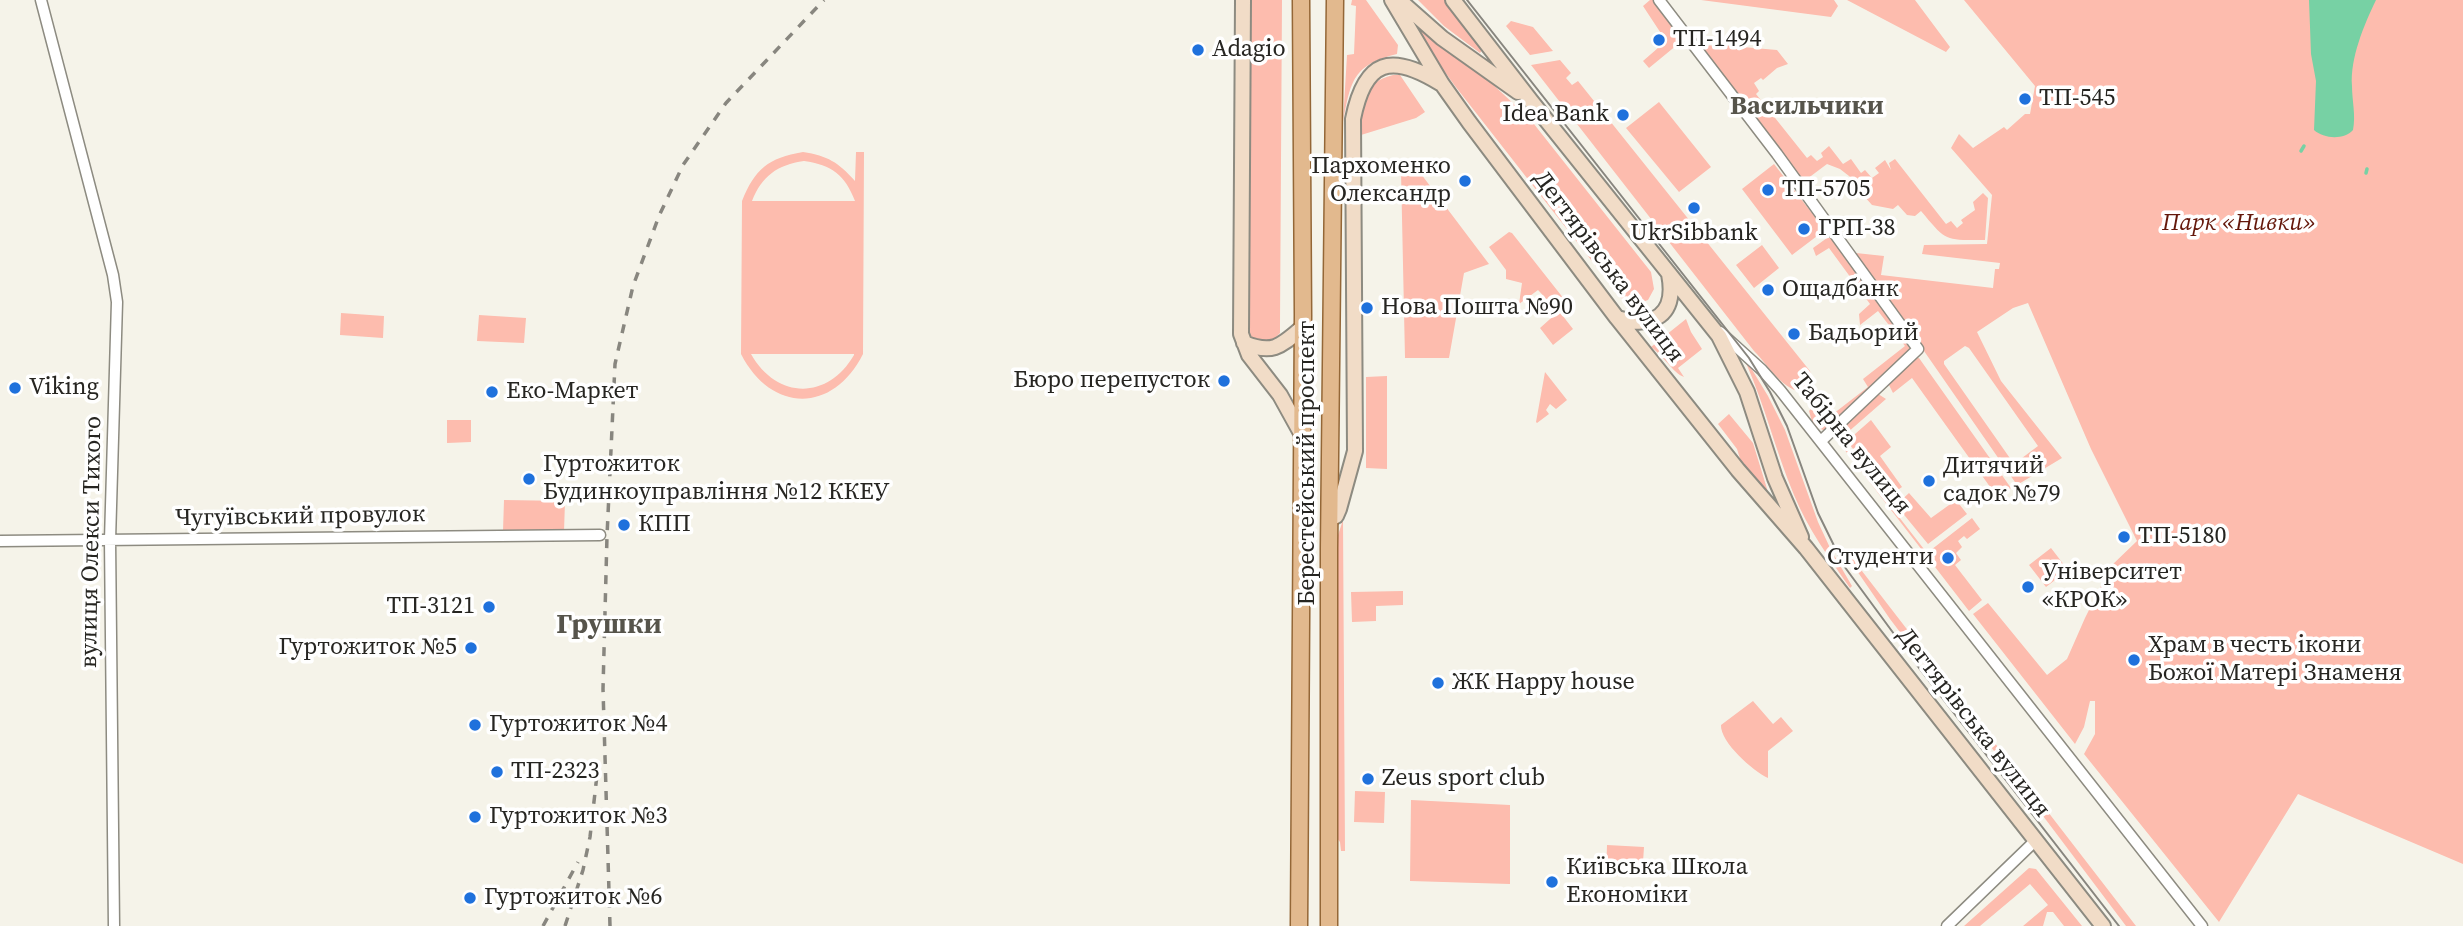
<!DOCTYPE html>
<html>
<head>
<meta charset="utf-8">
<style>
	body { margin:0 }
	canvas { display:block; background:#f5f3e9 }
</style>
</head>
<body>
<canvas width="2463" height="926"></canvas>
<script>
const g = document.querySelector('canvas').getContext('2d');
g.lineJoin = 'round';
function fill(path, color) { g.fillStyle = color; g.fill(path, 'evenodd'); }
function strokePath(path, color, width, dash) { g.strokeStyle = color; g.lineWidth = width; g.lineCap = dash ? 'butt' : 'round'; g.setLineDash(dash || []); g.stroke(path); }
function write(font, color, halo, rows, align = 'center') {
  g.font = font + ' "Source Serif 4",serif'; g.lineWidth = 7; g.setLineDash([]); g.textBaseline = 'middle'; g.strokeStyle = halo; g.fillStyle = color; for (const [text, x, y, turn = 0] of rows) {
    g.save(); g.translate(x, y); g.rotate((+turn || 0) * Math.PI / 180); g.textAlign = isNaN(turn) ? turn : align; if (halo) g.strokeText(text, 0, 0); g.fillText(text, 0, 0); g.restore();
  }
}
fill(new Path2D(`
	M1250,0H1282L1280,324V333L1271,342H1257L1251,336L1248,327Z
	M1352,0H1366L1398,45L1397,54C1353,65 1351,80 1343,122L1347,55L1354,54L1356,6L1351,5Z
	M1418,0H1445L1482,50L1480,53L1444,26Z
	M1650,0H1654L1683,40L1649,68L1643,61L1666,41L1643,6Z
	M1701,0H1834L1838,6L1831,17Z
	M1847,0H1915L1950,47L1946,52Z
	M1964,0H2463V864L2298,794L2219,922L2084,754L2095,734V701H2090L2084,727L2075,744L1973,614L1988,603L2047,675L2067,659L2085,618L2111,566L2137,541L2091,449L2028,303L2013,308L1977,332L2001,381L2062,458L2017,485L1856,253L1884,256L1881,275L1993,288L1995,269H1999L2000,263L1922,254L1924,245L1987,244L1992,195L1951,148L1959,134L1973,148L2004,127L2007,130L2025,114H2030L2035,86ZM1965,346L1969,348L2038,446L2014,464L1944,364V361Z
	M1406,12L1441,46L1487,79L1530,119L1651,272L1654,289L1648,300C1637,305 1629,304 1620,297L1455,86L1403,14Z
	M1511,21L1533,27L1553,51L1530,55L1506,26Z
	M1720,45L1777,50L1788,64L1777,68L1763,80L1761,78L1754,83L1759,91L1756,94L1807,158L1811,155L1817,161L1823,157L1821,153L1829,146L1843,164L1851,159L1861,173L1865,170L1872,178L1879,173L1875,168L1885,160L1891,170L1889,163L1895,159L1946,224L1951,221L1957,228L1963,223L1961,220L1975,210L1973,202L1983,193L1988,198L1985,240C1944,240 1947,242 1921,211L1915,216L1907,215L1898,205L1893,209L1872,205L1855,186L1858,183L1840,169L1827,164L1803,182L1701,46Z
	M1560,60L1571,73L1566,78L1572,85L1578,81L1810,371L1813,386L1809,392C1785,395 1769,366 1754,351L1531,65Z
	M1393,75H1400L1425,112L1416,118L1361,135C1362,107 1360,83 1393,75Z
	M1659,102L1711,167L1679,192L1626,128Z
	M803,152C828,156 838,162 855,181L856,152H864L863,354C833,414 771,413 741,354L742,201C755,169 768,158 803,152ZM804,161C832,165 845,175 855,201H752C762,176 777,165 804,161ZM751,354H854V355C828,400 777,400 751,354Z
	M1774,164L1825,230L1792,255L1742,189Z
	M1415,166L1489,264L1464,273L1449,358H1405L1401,171Z
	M1509,232L1512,233L1564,299L1554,307L1538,290L1519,304L1522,283L1506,279V270L1489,247Z
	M1827,238H1831L1838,245L1912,347V351L1825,431L1813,425L1809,411L1821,396L1833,414L1868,387L1863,379L1905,346L1878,311L1860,325L1859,314L1870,304L1829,248L1816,256L1813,248Z
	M1762,245L1779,268L1754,288L1736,265Z
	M1559,311L1573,329L1553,345L1540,328Z
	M341,313L384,316L383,338L340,335Z
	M479,315L526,318L524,343L477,341Z
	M1686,319L1691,332L1702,349L1678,368L1684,377C1673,373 1663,355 1651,347Z
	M1912,357L1919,358L2011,488L1998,498L1912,378L1893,393L1887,381Z
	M1746,363H1748L1768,396L1785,430L1818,522L1831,550L1852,586L1850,588C1829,558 1808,529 1794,495C1776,452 1765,406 1746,363Z
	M1545,372L1567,400L1556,409L1550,404L1546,410L1549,414L1537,423L1536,422Z
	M1387,376V469L1366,468V377Z
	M1875,392L1886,399L1839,440L1927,553L1972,518L1980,529L1967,539L1964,536L1958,541L1962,547L1956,553L1961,560L1955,565L1982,600L1969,611L1834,436Z
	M1729,414L1753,443L1768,492L1766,494L1742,465L1737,449L1718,424Z
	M447,420H471V442L447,443Z
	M1871,420L1891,447L1880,456L1902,487L1889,496L1847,441Z
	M1909,493L1931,518L1956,500L1967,514L1928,544L1896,505Z
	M504,500L565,501L564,532L503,531Z
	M1343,520L1345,851H1341L1340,842L1336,837L1337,538Z
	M2051,548L2068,570L2046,587L2029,565Z
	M1845,549L2136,926H2126L1933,670L1928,669L1890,619L1844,552Z
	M1403,591V605L1376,606V621L1352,622L1351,592Z
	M1753,701L1773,724L1781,717L1793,731L1768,751V778C1753,771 1720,742 1721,725Z
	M1355,791L1385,792L1384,823L1354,822Z
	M1411,800L1510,805V884L1410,881Z
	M1607,845L1644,847L1642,877L1606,875Z
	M2029,868L2036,869L2082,926H2064L2053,912H2047L2043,926H2023L2048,905L2030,884L1980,926H1964Z`), '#fdbcae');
fill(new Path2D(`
	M2309,0H2376C2364,25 2350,58 2352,86C2352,101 2356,115 2353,130C2344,140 2324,139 2314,130L2316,81L2311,54Z`), '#77d1a4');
strokePath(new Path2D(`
	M2301,151L2304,146
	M2366,173L2367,169`), '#77d1a4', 3.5);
const minor = new Path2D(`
	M41,0L113,275L117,302L110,540L114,926
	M1659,0L1777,154L1918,349L1821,441
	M1720,332L1762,370L1780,390L2202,926
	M0,541L600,535
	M1947,926L2036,840`);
const secondary = new Path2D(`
	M1243,0L1241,334L1249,355L1280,395L1301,433
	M1392,0L1442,84L1469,122L1617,318L1738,470L1806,548L2103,926
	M1399,0L1442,38L1518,92
	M1453,0L1531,101L1719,336L1747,392L1775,478L1801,537
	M1617,318C1654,329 1677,315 1669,274
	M1244,343C1273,355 1281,346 1303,327
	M1330,518L1336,516L1339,509L1355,451L1353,119C1365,59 1391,53 1440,83`);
const primary = new Path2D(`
	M1299,926L1303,315L1301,0
	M1329,926V548L1335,0`);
strokePath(minor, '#8d8b81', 13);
strokePath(secondary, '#8d8b81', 18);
strokePath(primary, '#946737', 19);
strokePath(minor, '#fff', 10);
strokePath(secondary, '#f1dcc7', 14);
strokePath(primary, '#e2b98e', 16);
strokePath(new Path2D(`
	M1467,0L1749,358L1770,392L1787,426L1818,513L1844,566L1922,672L2119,926`), '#88867f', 2);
strokePath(new Path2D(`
	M543,926L578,862
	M565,926L583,870L590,837L598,766
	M610,926L603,689L607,536L615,364L633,286L659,216L683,165L726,103L824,0`), '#88867f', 3.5, [9, 9]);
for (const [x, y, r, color] of [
	[1659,40,7,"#1f71dc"],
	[1198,50,7,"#1f71dc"],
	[2025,99,7,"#1f71dc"],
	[1623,115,7,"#1f71dc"],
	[1465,181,7,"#1f71dc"],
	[1768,190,7,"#1f71dc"],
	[1694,208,7,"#1f71dc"],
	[1804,229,7,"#1f71dc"],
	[1768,290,7,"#1f71dc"],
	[1367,308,7,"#1f71dc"],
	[1794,334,7,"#1f71dc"],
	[1224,381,7,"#1f71dc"],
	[15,388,7,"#1f71dc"],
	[492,392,7,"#1f71dc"],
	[529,479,7,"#1f71dc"],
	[1929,481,7,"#1f71dc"],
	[624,525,7,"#1f71dc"],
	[2124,537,7,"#1f71dc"],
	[1948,558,7,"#1f71dc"],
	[2028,587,7,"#1f71dc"],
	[489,607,7,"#1f71dc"],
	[471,648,7,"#1f71dc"],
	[2134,660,7,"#1f71dc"],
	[1438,683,7,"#1f71dc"],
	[475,725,7,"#1f71dc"],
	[497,772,7,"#1f71dc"],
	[1368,779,7,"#1f71dc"],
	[475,817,7,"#1f71dc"],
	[1552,882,7,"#1f71dc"],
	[470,898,7,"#1f71dc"]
]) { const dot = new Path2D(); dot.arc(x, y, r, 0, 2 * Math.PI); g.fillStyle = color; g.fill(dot); strokePath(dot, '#fff', 2.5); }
write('24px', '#262521', '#fff', [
	["ТП-1494",1673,40],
	["Adagio",1212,50],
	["ТП-545",2039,99],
	["Idea Bank",1609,115,"right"],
	["Пархоменко",1451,167,"right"],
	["Олександр",1451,195,"right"],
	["ТП-5705",1782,190],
	["ГРП-38",1818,229],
	["UkrSibbank",1694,234,"center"],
	["Ощадбанк",1782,290],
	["Нова Пошта №90",1381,308],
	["Бадьорий",1808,334],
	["Бюро перепусток",1210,381,"right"],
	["Viking",29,388],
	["Еко-Маркет",506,392],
	["Гуртожиток",543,465],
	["Будинкоуправління №12 ККЕУ",543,493],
	["Дитячий",1943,467],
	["садок №79",1943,495],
	["КПП",638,525],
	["ТП-5180",2138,537],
	["Студенти",1934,558,"right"],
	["Університет",2042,573],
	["«КРОК»",2042,601],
	["ТП-3121",475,607,"right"],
	["Храм в честь ікони",2148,646],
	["Божої Матері Знаменя",2148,674],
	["Гуртожиток №5",457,648,"right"],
	["ЖК Happy house",1452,683],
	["Гуртожиток №4",489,725],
	["ТП-2323",511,772],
	["Zeus sport club",1382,779],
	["Гуртожиток №3",489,817],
	["Київська Школа",1566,868],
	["Економіки",1566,896],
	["Гуртожиток №6",484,898]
], 'left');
write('italic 24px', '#64180b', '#fff', [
	["Парк «Нивки»",2239,224]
]);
write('24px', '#262521', '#fff', [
	["Дегтярівська вулиця",1608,267,53],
	["Табірна вулиця",1851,444,51],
	["Берестейський проспект",1308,463,-90],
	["Чугуївський провулок",300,517,-1],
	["вулиця Олекси Тихого",92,542,-89],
	["Дегтярівська вулиця",1973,723,52]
]);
write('bold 26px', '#56544b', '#fff', [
	["Васильчики",1807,107]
]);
write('bold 28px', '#56544b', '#fff', [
	["Грушки",609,626]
]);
</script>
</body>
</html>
